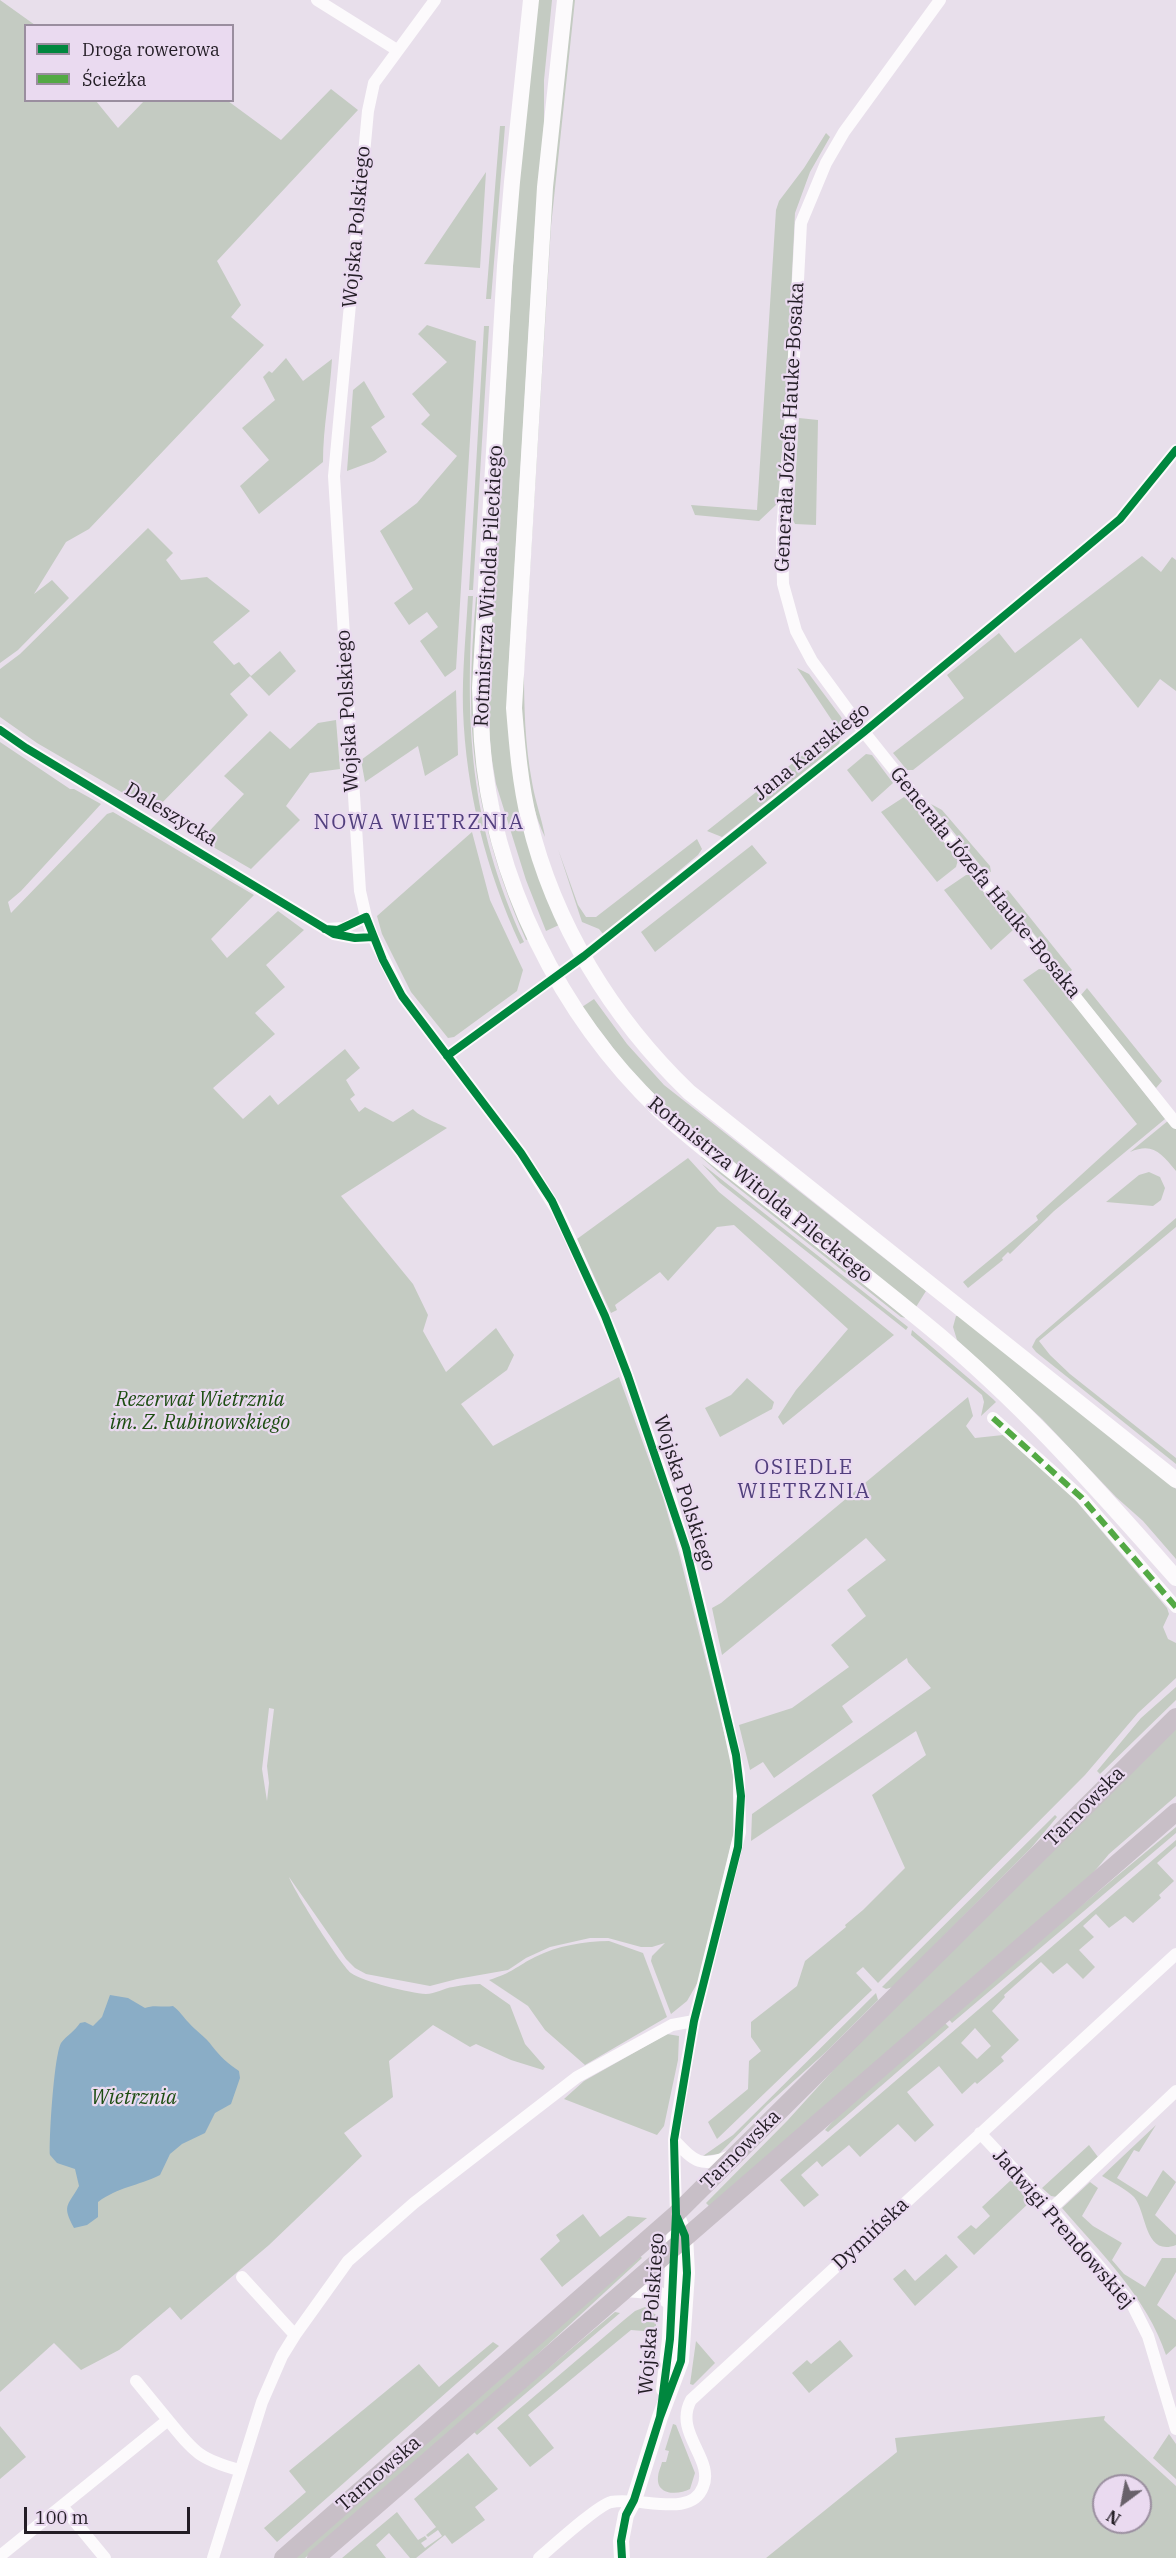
<!DOCTYPE html>
<html>
<head>
<meta charset="utf-8">
<style>
	body { margin:0 }
	#map { position:relative; width:1176px; height:2558px; overflow:hidden; background:#e8dfeb; font-family:"IBM Plex Serif",serif }
	canvas { display:block }
	.legend { position:absolute; left:24px; top:24px; width:210px; height:78px; box-sizing:border-box; background:#eadaf0; border:2px solid #9a8e9f; margin:0; padding:8px 10px; list-style:none; font-size:18px; color:#231d25 }
	.legend li { display:flex; align-items:center; gap:12px; height:30px }
	.legend b { width:30px; border:2px solid #9a8e9f }
	.north { position:absolute; left:1092px; top:2474px; width:60px; height:60px; box-sizing:border-box; background:#eadaf0; border:2px solid #9a8e9f; border-radius:50%; rotate:212deg; font-size:16px; font-weight:700; line-height:24px; text-align:center; color:#231d25 }
	.north::after { content:''; display:block; margin:auto; width:21px; height:27px; background:#68616a; clip-path:polygon(50% 0,100% 100%,50% 72%,0 100%) }
	.scale { position:absolute; left:24px; top:2507px; width:166px; height:27px; box-sizing:border-box; border:3px solid #231d25; border-top:0; padding-left:8px; font-size:18px; line-height:21px; white-space:nowrap; color:#231d25; -webkit-text-stroke:4px #eadaf0; paint-order:stroke }
</style>
</head>
<body>
<div id="map">
<canvas width="1176" height="2558"></canvas>
<ul class="legend">
<li><b style="height:8px;background:#00873e"></b>Droga rowerowa</li>
<li><b style="height:8px;background:#53a944"></b>Ścieżka</li>
</ul>
<div class="north">N</div>
<div class="scale">100 m</div>
</div>
<script>
const g = document.querySelector('canvas').getContext('2d');
g.lineJoin = 'round';
function fill(path, color) { g.fillStyle = color; g.fill(path, 'evenodd'); }
function strokePath(path, color, width, dash) { g.strokeStyle = color; g.lineWidth = width; g.lineCap = dash ? 'butt' : 'round'; g.setLineDash(dash || []); g.stroke(path); }
function write(font, color, halo, rows, align = 'center') {
  g.font = font + ' "IBM Plex Serif",serif'; g.lineWidth = 4.5; g.setLineDash([]); g.textBaseline = 'middle'; g.strokeStyle = halo; g.fillStyle = color; for (const [text, x, y, turn = 0] of rows) {
    g.save(); g.translate(x, y); g.rotate((+turn || 0) * Math.PI / 180); g.textAlign = isNaN(turn) ? turn : align; if (halo) g.strokeText(text, 0, 0); g.fillText(text, 0, 0); g.restore();
  }
}
fill(new Path2D(`
	M0,0L35,25L26,26V100L96,101L118,128L144,101H228L281,140L331,89L358,110L217,261L241,305L231,317L264,345L89,529L66,542L34,594L52,580L69,598L18,650L0,663Z
	M538,0H552L544,80V125L535,225L507,695L559,925L546,931L526,880L496,784L491,754L487,693L518,183Z
	M572,0H575L551,226L524,669C524,707 525,745 532,782C535,801 542,819 545,837C526,798 526,753 521,711L548,226Z
	M500,126H505L491,299H486Z
	M826,133L830,137L810,172L795,213L783,456L777,504L759,521L695,515L691,505L757,510L776,210L779,201L804,168Z
	M486,172L480,268L424,264Z
	M427,325L476,341L456,669L445,677L420,641L438,627L427,612L409,625L394,603L413,589L380,531L417,503L457,456L421,424L430,415L412,394L447,362L418,334Z
	M484,326H489L473,590H469Z
	M286,358L303,381L332,359C330,394 323,427 323,462L259,514L240,486L269,460L242,428L275,400L263,377L269,371L272,373Z
	M364,381L385,417L371,427L387,452L374,461L347,471L353,390Z
	M799,418L818,420L816,525L795,524L793,520Z
	M148,528L173,553L166,560L181,580L207,577L250,611L213,642L234,665L239,662L251,676L280,651L296,671L269,696L250,676L230,694L248,715L154,811L37,743L0,717V669L20,654Z
	M1142,556L1161,572L1172,557L1176,560V691L1160,679L1138,708L1081,638L913,770H907L893,753L964,698L947,675L999,633L1015,653Z
	M468,596H473C465,725 469,822 524,942L520,944C486,870 466,791 463,710C462,672 466,634 468,596Z
	M476,597H478L474,697L529,939L526,940C492,863 471,782 471,697C471,664 473,630 476,597Z
	M797,668L809,674L841,717L845,724L839,744L722,837L707,831L837,728Z
	M456,690L458,755L425,776L418,746L365,782L361,760Z
	M336,720L340,769L310,773L286,806L300,820L251,869L201,840L244,794L224,776L270,731L290,749L318,723Z
	M0,742L70,789H74L101,804L21,891L8,902L11,913L107,814L113,812L254,895L211,939L227,958L278,911L304,930L266,965L285,987L255,1013L275,1034L213,1088L243,1119L270,1095L278,1105L345,1049L360,1068L346,1080L355,1095L350,1099L359,1112L365,1107L393,1122L413,1109C418,1116 438,1123 447,1128L341,1196L413,1284L428,1315L423,1331L446,1372L496,1328L514,1355L507,1370L461,1404L493,1446L619,1377L663,1498L679,1553L730,1756L733,1778V1837L698,1982L687,2001L671,2014L651,1961L652,1956L665,1943L652,1947H641L608,1938H590L550,1947L526,1958L508,1970L457,1979L430,1986L366,1974L355,1968L346,1959L289,1877C294,1891 340,1964 351,1973C364,1982 410,1993 426,1994C435,1994 444,1988 453,1987C462,1985 471,1984 480,1984L510,2005L525,2044L545,2067L543,2070L511,2060L476,2044L470,2047L433,2025L389,2061L393,2097L344,2133L362,2156L269,2245L181,2320L170,2307L119,2350L81,2370L54,2343L0,2392ZM269,1708L274,1709L267,1766L269,1783L267,1801L262,1769Z
	M866,754L872,755L893,783L872,802L847,770Z
	M904,797L917,808L958,860L956,867L937,882L881,812Z
	M931,804L942,810L990,866L991,872L984,870Z
	M472,832L490,900L523,970L517,991L454,1037L448,1038L411,992L382,934L377,916Z
	M697,839L702,849L698,855L603,934L599,929L582,922L558,849L578,905L586,917H596Z
	M752,845L767,863L655,952L641,932Z
	M966,875H970L1013,930L991,950L944,890Z
	M1008,890L1072,970L1067,975L1001,893Z
	M1039,969L1047,970L1165,1119L1054,1211L1010,1254L1008,1252L1002,1258L1003,1260L968,1288L963,1282L1038,1220L1036,1216L1137,1124L1023,980Z
	M1087,988L1162,1081L1156,1088L1081,995Z
	M594,999L627,1044L664,1085L926,1291L916,1307L670,1111L623,1061L582,1007Z
	M1169,1120L1176,1129V1171C1161,1153 1153,1142 1130,1152Z
	M702,1156L906,1318L901,1317L719,1173L701,1157Z
	M688,1158L719,1192L894,1335L783,1425L778,1417L796,1390L848,1329L734,1225L717,1227L668,1281L660,1272L615,1305L617,1310L611,1313L577,1239Z
	M702,1164L908,1327L906,1330L720,1183Z
	M1149,1172L1160,1177L1165,1188L1161,1200L1153,1206L1106,1202L1139,1175Z
	M1176,1218V1227L1039,1341L1050,1355L1070,1374L1176,1458V1464L1036,1352L1032,1347L1036,1339Z
	M956,1316H959L1176,1489V1559L1143,1521L1116,1497L1042,1419L957,1340L953,1327Z
	M912,1330L993,1399L996,1402L981,1416L984,1402L982,1395L911,1335Z
	M747,1378L774,1402L772,1409L720,1437L705,1408L731,1395Z
	M968,1397L973,1416L966,1426L975,1438L1003,1435L1066,1489L1167,1608L1169,1614L1163,1627L1168,1639L1176,1643V1678L1138,1713L1085,1775L878,1983L863,1967L856,1973L872,1990L717,2139L708,2122L748,2089L749,2061L761,2051L751,2037V2022L797,1986L805,1961L846,1927L845,1925L863,1910L905,1868L872,1795L926,1755L916,1731L751,1841L752,1814L931,1688L908,1662L907,1658L842,1706L853,1722L774,1778L763,1762L750,1770L739,1725L792,1708L849,1667L831,1645L866,1616L847,1590L886,1560L866,1538L722,1655L712,1608L721,1603Z
	M1176,1687V1700L1100,1774L1097,1771L1141,1718Z
	M1176,1727V1796L1109,1854L1088,1879L710,2207L706,2203L787,2121L836,2067Z
	M1055,1815L1057,1817L1031,1848L893,1987L886,1989L882,1987Z
	M1176,1827V1833L952,2023L947,2017Z
	M1176,1840V1846L1157,1863L1174,1881L1159,1895L1161,1898L1133,1923L1125,1916L1109,1928L1096,1914L1083,1926L1094,1937L1079,1950L1095,1967L1083,1979L1067,1963L1053,1974L1041,1962L1004,1995L1005,1997L992,2011L1019,2040L1001,2057L1004,2061L977,2084L975,2082L962,2094L939,2066L907,2092L934,2125L915,2142L898,2124L860,2157L849,2145L822,2167L817,2161L801,2175L819,2195L804,2207L780,2180ZM975,2028L991,2046L977,2059L961,2043Z
	M609,1941L643,1953L667,2017L585,2065L545,2030L528,2006L489,1980C512,1973 517,1966 535,1957C557,1946 584,1941 609,1941Z
	M876,1993L878,2000L827,2051L767,2105L719,2154L703,2156L733,2135Z
	M943,2021L949,2027L828,2132L825,2130L844,2109Z
	M667,2034L679,2036L678,2060L664,2126L657,2135L564,2099L584,2081Z
	M1156,2125L1139,2152L1134,2150L1117,2178L1147,2197L1163,2170L1176,2182L1155,2215L1176,2235V2245C1144,2257 1147,2212 1134,2197C1126,2189 1112,2182 1102,2176Z
	M1089,2145L1098,2157L1057,2197L1051,2196L1042,2188Z
	M1011,2180L1031,2201L974,2255L957,2237L971,2225L976,2229L990,2216L982,2207Z
	M1090,2182L1098,2188L1082,2216L1093,2226L1122,2243L1112,2260L1124,2274L1145,2287L1162,2258H1176V2272L1157,2305L1176,2320V2346L1166,2355C1147,2298 1101,2253 1062,2208Z
	M583,2214L600,2237L628,2216L647,2218L562,2287L540,2259L560,2241L556,2235Z
	M946,2254L958,2267L915,2306L893,2279L905,2269L915,2281Z
	M640,2256L642,2258L503,2386L305,2558H294Z
	M645,2307L656,2315V2332L631,2330L528,2415L554,2448L530,2467L497,2428L624,2320L635,2311Z
	M615,2312L620,2313L477,2435L473,2431Z
	M840,2340L853,2356L809,2393L792,2373L807,2360L811,2364Z
	M696,2341L715,2363L693,2385L690,2384Z
	M493,2342L499,2346L277,2542L264,2528L306,2492L289,2471L419,2364L439,2387Z
	M1105,2416L1104,2420L1108,2424L1176,2486V2558H766L897,2452L895,2438ZM1104,2486H1140V2522H1104Z
	M673,2424L676,2425L695,2473L690,2489C679,2495 656,2496 658,2477C658,2472 661,2467 662,2462H666L669,2451L665,2450Z
	M0,2426L26,2457L0,2479Z
	M1169,2434L1176,2444V2479L1153,2458Z
	M468,2453L498,2489L475,2507L485,2520L452,2544L445,2535L416,2558H410L389,2533L376,2545L386,2558H342L397,2512L418,2540L425,2536L427,2539L421,2543L425,2548L442,2536L438,2530L428,2537L426,2535L436,2527L414,2499Z`), '#c4cbc2');
fill(new Path2D(`
	M110,1995L128,1998L145,2008C155,2004 162,2008 173,2006C180,2011 183,2017 189,2023C196,2031 206,2037 212,2046C221,2057 227,2063 239,2071L240,2078L231,2104L215,2113L205,2133L182,2144L170,2154L160,2175C138,2186 118,2187 98,2202V2217L87,2225L74,2228C62,2205 67,2207 79,2186L75,2169L57,2163L50,2155C49,2138 54,2056 61,2043C66,2036 75,2031 80,2023L85,2022L93,2026L102,2017Z`), '#8aadc6');
strokePath(new Path2D(`
	M317,0L397,50
	M435,0L374,83L368,111L334,476L360,891L366,917L373,937L402,996L521,1153L556,1209L570,1238L617,1345L670,1497L690,1564L724,1704L739,1774L740,1832L694,2021L677,2117L674,2140L676,2214
	M940,0L844,132L826,163L801,223L791,413L782,532L783,584L796,631L812,661L864,732L1176,1123
	M0,730L26,748L334,934L355,938L373,937
	M326,929L344,928L366,917
	M447,1056L584,956L864,732L1070,561L1120,519L1176,450
	M993,1418L1082,1498L1176,1607
	M980,2133L1051,2209L1133,2306L1148,2336L1176,2429
	M674,2140C695,2162 700,2168 730,2156
	M1051,2209L1176,2091
	M242,2277L295,2335
	M136,2381L168,2420
	M62,2506L105,2558
	M0,2556L168,2420C194,2452 199,2459 239,2470
	M213,2558L262,2402L282,2356L295,2335L348,2261L414,2203L577,2077L672,2025L694,2021
	M539,2558C552,2547 598,2505 611,2502C640,2496 691,2519 703,2487C715,2459 673,2433 691,2400L1176,1954`), '#fcfafc', 12);
strokePath(new Path2D(`
	M531,0L512,182L505,266L480,688C481,706 481,724 482,741C492,879 560,1015 659,1110C689,1138 722,1163 754,1188C819,1239 884,1289 947,1342C1031,1414 1103,1495 1176,1578
	M565,0L545,187L514,708C517,745 520,783 529,820C554,924 612,1018 689,1092L1176,1480
	M625,2289C644,2290 658,2290 672,2304
	M664,2389L670,2339L674,2238
	M622,2558L621,2541L626,2515L634,2500L660,2417L681,2361L687,2273L685,2236L676,2214`), '#fcfafc', 16);
strokePath(new Path2D(`
	M283,2558L676,2214L1176,1717
	M316,2558L1176,1812`), '#c8bfc7', 18);
strokePath(new Path2D(`
	M993,1418L1082,1498L1176,1607`), '#53a944', 6, [12, 6]);
strokePath(new Path2D(`
	M0,730L26,748L334,934L355,938L373,937
	M325,929L338,930L366,917L383,960L402,996L521,1153L552,1201L605,1316L628,1376L686,1548L736,1755L741,1796L738,1847L694,2021L674,2140L676,2214L670,2339L660,2417
	M447,1056L584,956L864,732L1070,561L1120,519L1176,450
	M622,2558L621,2541L626,2515L634,2500L660,2417L681,2361L687,2273L685,2236L677,2217`), '#00873e', 8);
write('20px', '#231d25', '#eadaf0', [
	["Wojska Polskiego",357,227,-85],
	["Generała Józefa Hauke-Bosaka",790,427,-87],
	["Rotmistrza Witolda Pileckiego",489,586,-87],
	["Wojska Polskiego",348,711,-93],
	["Jana Karskiego",812,752,-39],
	["Daleszycka",171,815,31],
	["Generała Józefa Hauke-Bosaka",985,883,51],
	["Rotmistrza Witolda Pileckiego",760,1190,39],
	["Wojska Polskiego",684,1493,72],
	["Tarnowska",1085,1807,-45],
	["Tarnowska",741,2150,-45],
	["Jadwigi Prendowskiej",1063,2229,49],
	["Dymińska",871,2234,-43],
	["Wojska Polskiego",652,2314,-86],
	["Tarnowska",379,2474,-41]
]);
write('italic 20px', '#1d4d12', '#eadaf0', [
	["Rezerwat Wietrznia",200,1400],
	["im. Z. Rubinowskiego",200,1423],
	["Wietrznia",134,2098]
]);
g.letterSpacing = '1.5px';
write('21px', '#52407e', '#eadaf0', [
	["NOWA WIETRZNIA",419,823],
	["OSIEDLE",804,1468],
	["WIETRZNIA",804,1492]
]);
g.letterSpacing = '0px';
</script>
</body>
</html>
